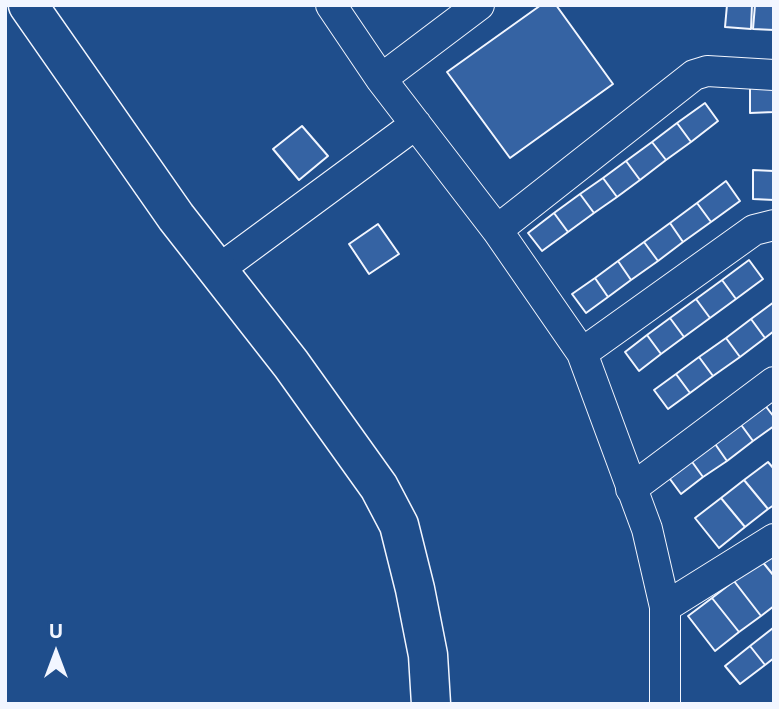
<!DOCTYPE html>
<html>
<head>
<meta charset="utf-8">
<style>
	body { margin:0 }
	#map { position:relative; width:779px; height:709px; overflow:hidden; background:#1f4e8c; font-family:Inter,sans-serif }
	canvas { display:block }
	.frame { position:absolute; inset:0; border:7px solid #f2f6ff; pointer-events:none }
	.north { position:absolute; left:21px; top:618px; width:70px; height:70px; -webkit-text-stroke:5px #1f4e8c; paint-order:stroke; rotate:0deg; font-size:19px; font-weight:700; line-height:28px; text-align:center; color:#f2f6ff }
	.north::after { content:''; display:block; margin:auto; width:24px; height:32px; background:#f2f6ff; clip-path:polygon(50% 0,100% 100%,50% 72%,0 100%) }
</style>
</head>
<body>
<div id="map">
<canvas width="779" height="709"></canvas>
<div class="frame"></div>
<div class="north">U</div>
</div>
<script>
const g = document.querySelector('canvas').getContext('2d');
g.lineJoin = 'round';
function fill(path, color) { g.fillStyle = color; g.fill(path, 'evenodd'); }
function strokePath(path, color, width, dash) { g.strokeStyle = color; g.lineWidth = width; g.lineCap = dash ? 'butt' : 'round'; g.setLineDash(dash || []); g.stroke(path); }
const building = new Path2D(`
	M541,5H556L613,84L510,158L447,72Z
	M727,5H752L751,29L725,27Z
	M755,5H774V30L753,29Z
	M774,87V112L750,113V88Z
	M705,103L718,121L691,142L677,123Z
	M677,123L691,142L666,160L652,142Z
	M302,126L328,156L299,180L273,149Z
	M652,142L666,160L640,180L626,161Z
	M626,161L640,180L617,197L603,178Z
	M753,170L774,171V200L753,199Z
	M603,178L617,197L594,213L580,194Z
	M726,181L740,201L711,222L697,203Z
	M580,194L594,213L568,232L554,213Z
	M697,203L711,222L683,242L670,223Z
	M554,213L568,232L542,251L528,233Z
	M670,223L683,242L658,261L644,242Z
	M378,224L399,254L369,274L349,244Z
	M644,242L658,261L631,280L618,261Z
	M749,260L763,279L736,299L722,280Z
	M618,261L631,280L608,297L595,278Z
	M595,278L608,297L586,313L572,294Z
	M722,280L736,299L710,318L696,299Z
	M696,299L710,318L684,337L670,318Z
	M774,302V331L765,338L751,319Z
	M670,318L684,337L661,354L647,335Z
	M751,319L765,338L740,357L726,338Z
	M647,335L661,354L639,371L625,352Z
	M726,338L740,357L713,376L699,357Z
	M699,357L713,376L690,393L676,374Z
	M676,374L690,393L668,409L654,390Z
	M764,404L774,417V426L753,441L739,422Z
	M739,422L753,441L727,461L713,441Z
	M713,441L727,461L703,477L690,459Z
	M690,459L703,477L681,494L667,475Z
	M768,462L774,469V505L768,509L744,480Z
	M744,480L768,509L745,527L721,498Z
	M721,498L745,527L719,548L695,518Z
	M774,550V576L761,560Z
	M761,560L774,576V606L761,616L734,581Z
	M734,581L761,616L739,632L712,598Z
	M712,598L739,632L715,651L688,616Z
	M773,628L774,658L765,665L750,646Z
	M750,646L765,665L740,684L725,666Z`);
fill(building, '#3563a3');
strokePath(building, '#f2f6ff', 2);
const minor = new Path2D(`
	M331,5L381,79L497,230L582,353L647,529L665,607V704
	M381,79L479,5
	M497,230L694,75L707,71L774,75
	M218,270L416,124
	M582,353L754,230L774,225
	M631,489L774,382
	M665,607L774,539`);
const tertiary = new Path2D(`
	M28,5L176,217L291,364L379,487L399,525L415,589L428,655L431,704`);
strokePath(minor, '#f2f6ff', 32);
strokePath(tertiary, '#f2f6ff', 41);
strokePath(minor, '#1f4e8c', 30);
strokePath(tertiary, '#1f4e8c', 38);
</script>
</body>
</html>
